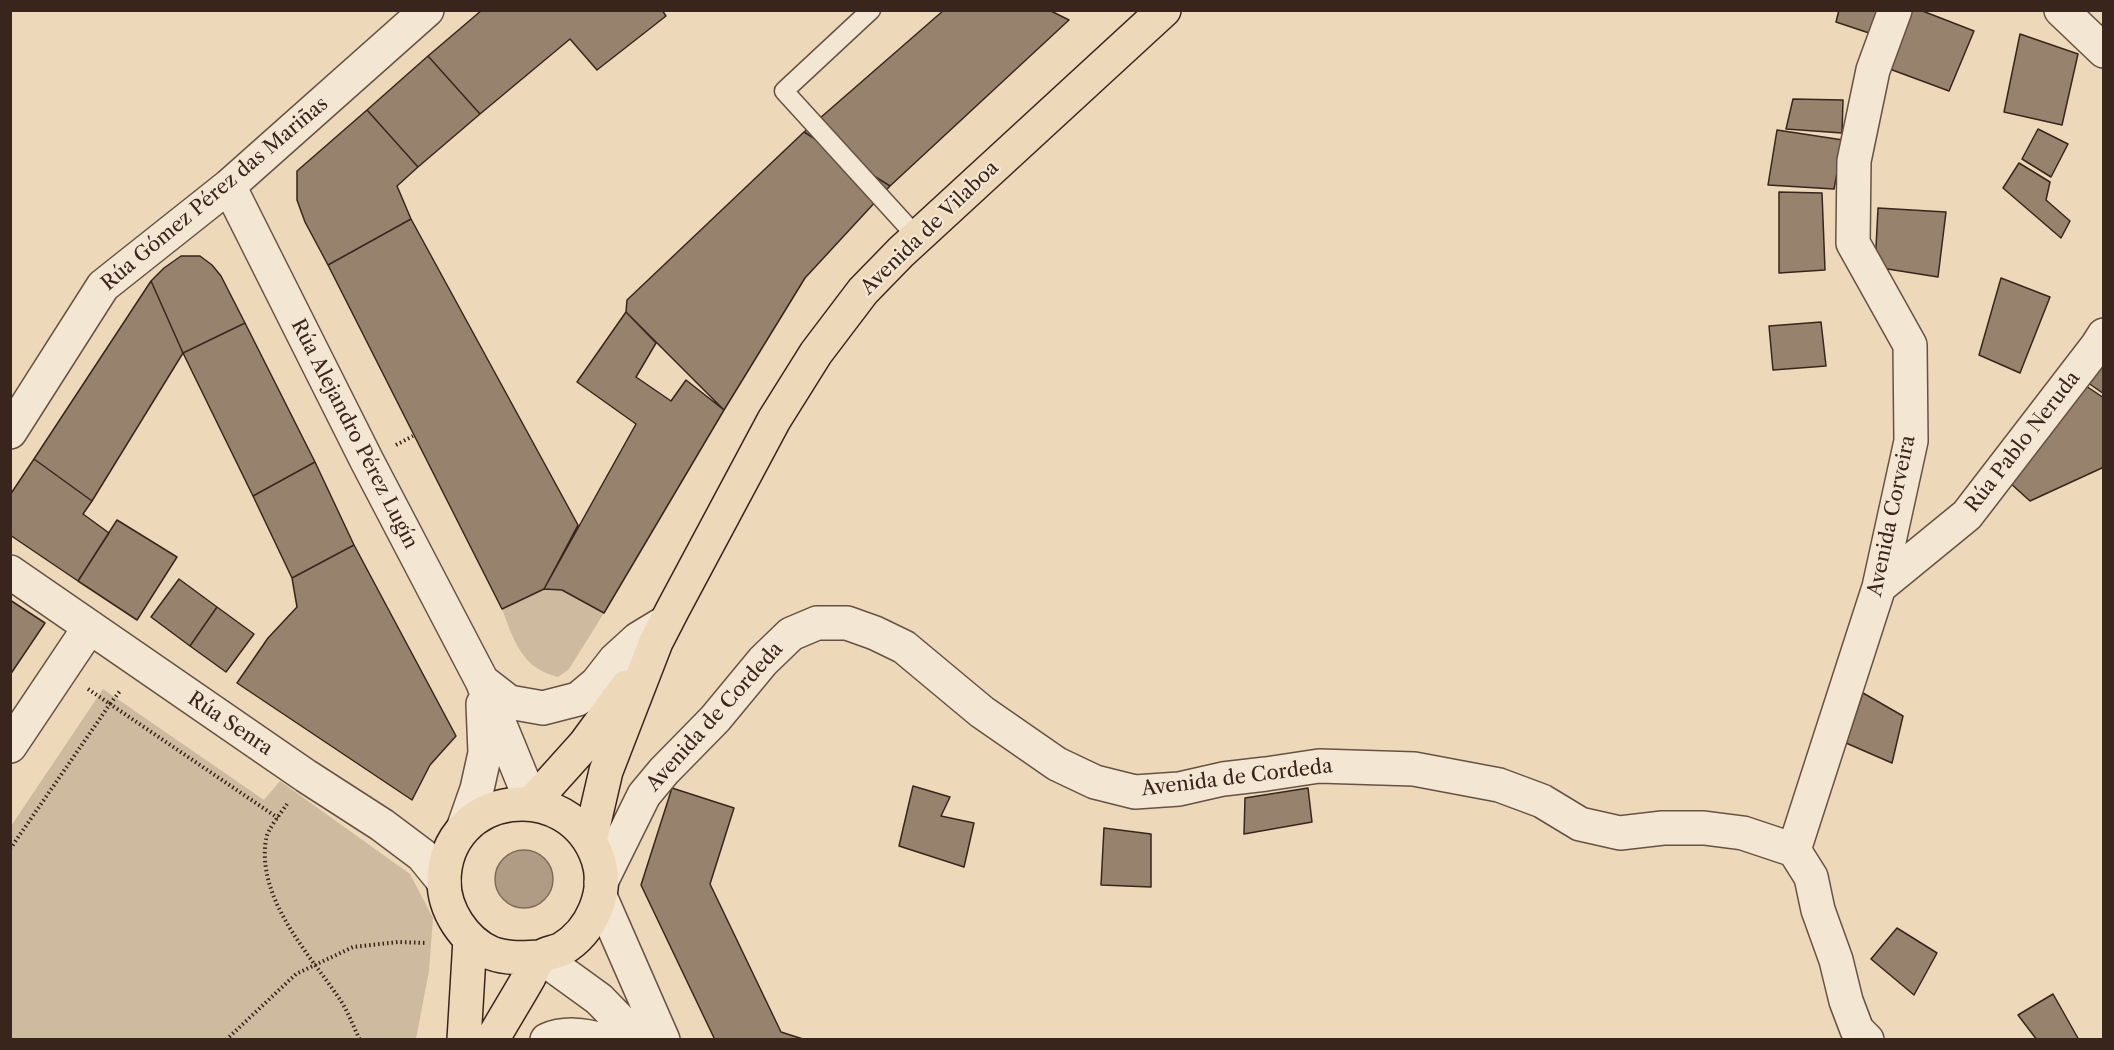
<!DOCTYPE html>
<html>
<head>
<meta charset="utf-8">
<style>
	body { margin:0 }
	#map { position:relative; width:2114px; height:1050px; overflow:hidden; background:#edd8ba; font-family:"Libre Caslon Text",serif }
	canvas { display:block }
	.frame { position:absolute; inset:0; border:12px solid #39251b; pointer-events:none }
</style>
</head>
<body>
<div id="map">
<canvas width="2114" height="1050"></canvas>
<div class="frame"></div>
</div>
<script>
const g = document.querySelector('canvas').getContext('2d');
g.lineJoin = 'round';
function fill(path, color) { g.fillStyle = color; g.fill(path, 'evenodd'); }
function strokePath(path, color, width, dash) { g.strokeStyle = color; g.lineWidth = width; g.lineCap = dash ? 'butt' : 'round'; g.setLineDash(dash || []); g.stroke(path); }
function write(font, color, halo, rows, align = 'center') {
  g.font = font + ' "Libre Caslon Text",serif'; g.lineWidth = 4.5; g.setLineDash([]); g.textBaseline = 'middle'; g.strokeStyle = halo; g.fillStyle = color; for (const [text, x, y, turn = 0] of rows) {
    g.save(); g.translate(x, y); g.rotate((+turn || 0) * Math.PI / 180); g.textAlign = isNaN(turn) ? turn : align; if (halo) g.strokeText(text, 0, 0); g.fillText(text, 0, 0); g.restore();
  }
}
fill(new Path2D(`
	M544,589L562,590L604,613L569,669L558,677C521,668 514,640 502,609Z
	M103,689L264,800L280,781L410,874L433,918L429,971L416,1039H11V826Z`), '#ceba9f');
const water = new Path2D(`
	M495 879a29 29 0 1 1 58 0a29 29 0 1 1-58 0Z`);
fill(water, '#b09b84');
strokePath(water, '#806c5a', 1.5);
const building = new Path2D(`
	M482,10H662L666,16L597,70L570,39L480,114L428,56Z
	M944,10H1049L1069,20L890,186L804,132Z
	M1839,10H1882L1875,35L1836,22Z
	M1905,10H1920L1974,31L1949,91L1887,68Z
	M2020,34L2078,54L2062,125L2004,112Z
	M428,56L480,114L418,167L367,110Z
	M1793,99L1843,100L1842,133L1786,129Z
	M367,110L418,167L397,186L411,219L328,265L305,222L297,200V171Z
	M2038,129L2068,144L2051,177L2022,159Z
	M1777,130L1843,140L1834,189L1768,185Z
	M804,132L890,186L805,278L724,410L626,312L627,300Z
	M2019,163L2050,182L2046,200L2070,221L2061,238L2003,188Z
	M1779,192L1822,193L1825,270L1779,273Z
	M1878,208L1946,212L1938,277L1875,267Z
	M411,219L578,525L544,589L502,609L328,265Z
	M181,256H200L212,265L221,276L245,323L183,353L151,281L164,268Z
	M2001,278L2050,297L2020,373L1979,355Z
	M151,281L183,353L92,501L34,459Z
	M626,312L656,343L636,377L671,401L686,380L724,410L604,613L562,590L544,589L636,424L577,382Z
	M1821,322L1826,366L1773,370L1769,326Z
	M245,323L315,462L253,496L183,353Z
	M2104,353V394L2084,380Z
	M2083,384L2104,398V467L2030,501L2009,482Z
	M34,459L92,501L83,514L109,533L78,581L10,535V495Z
	M315,462L354,545L292,578L253,496Z
	M117,520L177,557L137,620L78,581Z
	M354,545L456,736L430,765L412,800L237,683L268,638L297,607L292,578Z
	M179,579L217,607L190,646L151,617Z
	M10,600L45,623L10,675Z
	M217,607L254,634L226,672L190,646Z
	M1863,693L1903,716L1892,763L1846,743Z
	M913,786L950,797L941,816L974,823L964,867L899,846Z
	M672,788L734,808L710,884L781,1032L806,1040H715L641,885Z
	M1308,788L1312,822L1244,834L1245,798Z
	M1104,828L1151,834V887L1101,885Z
	M1897,928L1937,953L1914,995L1871,959Z
	M2053,994L2079,1040H2037L2018,1015Z`);
fill(building, '#97826e');
strokePath(building, '#39251b', 1.5);
const service = new Path2D(`
	M871,10L784,91L917,237`);
const minor = new Path2D(`
	M2061,10L2104,51
	M229,186L367,461L482,681L532,803
	M10,432L103,286L229,186L427,10
	M10,572L306,776L382,825L422,855L444,882
	M1879,587L1967,515L2097,346L2104,335
	M482,681L509,702L543,708L578,699L597,683L615,660L638,639L666,622
	M10,746L89,628
	M463,829L477,789L485,753L483,704
	M1794,850L1879,587L1911,441L1910,345L1853,243L1854,161L1873,70L1895,10
	M601,882L644,795L664,771L715,719L763,661L791,634L817,623H847L875,633L904,647L982,712L1057,764L1095,782L1135,792L1179,789L1223,779L1266,774L1319,766L1414,769L1499,785L1542,801L1580,824L1620,833L1663,828H1704L1743,833L1794,850L1811,877L1818,910L1836,960L1846,1001L1857,1030L1867,1040
	M600,896L663,1040
	M541,957L599,999L639,1040
	M547,1040C565,1032 584,1035 603,1040`);
const trunk = new Path2D(`
	M532,803L585,744L627,687
	M590,840L606,771L656,642L673,609L774,420L816,353L863,291L901,252L1164,10
	M464,1040L470,939
	M492,1040C504,1019 517,998 529,977C532,971 536,961 541,957C546,953 556,952 562,949C592,931 609,892 598,859C569,775 445,791 444,881C444,910 464,941 491,953C507,959 524,958 541,957`);
strokePath(service, '#665243', 21);
strokePath(minor, '#665243', 36);
strokePath(trunk, '#39251b', 36);
strokePath(new Path2D(`
	M396,445L413,436
	M88,689L110,704L120,691
	M287,804C281,813 267,830 266,839C256,898 309,954 339,998C348,1011 353,1026 360,1040
	M10,849L110,704L278,818
	M226,1040L296,974L353,947L398,942L427,943`), '#39251b', 4, [1.5, 3]);
strokePath(service, '#f3e6d2', 18);
strokePath(minor, '#f3e6d2', 33);
strokePath(trunk, '#edd8ba', 33);
write('20px', '#39251b', '#f3e6d2', [
	["Rúa Gómez Pérez das Mariñas",215,194,-40],
	["Avenida de Vilaboa",930,228,-44],
	["Rúa Alejandro Pérez Lugín",354,434,63],
	["Rúa Pablo Neruda",2023,442,-52],
	["Avenida Corveira",1892,516,-78],
	["Avenida de Cordeda",715,717,-48],
	["Rúa Senra",230,724,34],
	["Avenida de Cordeda",1237,778,-7]
]);
</script>
</body>
</html>
